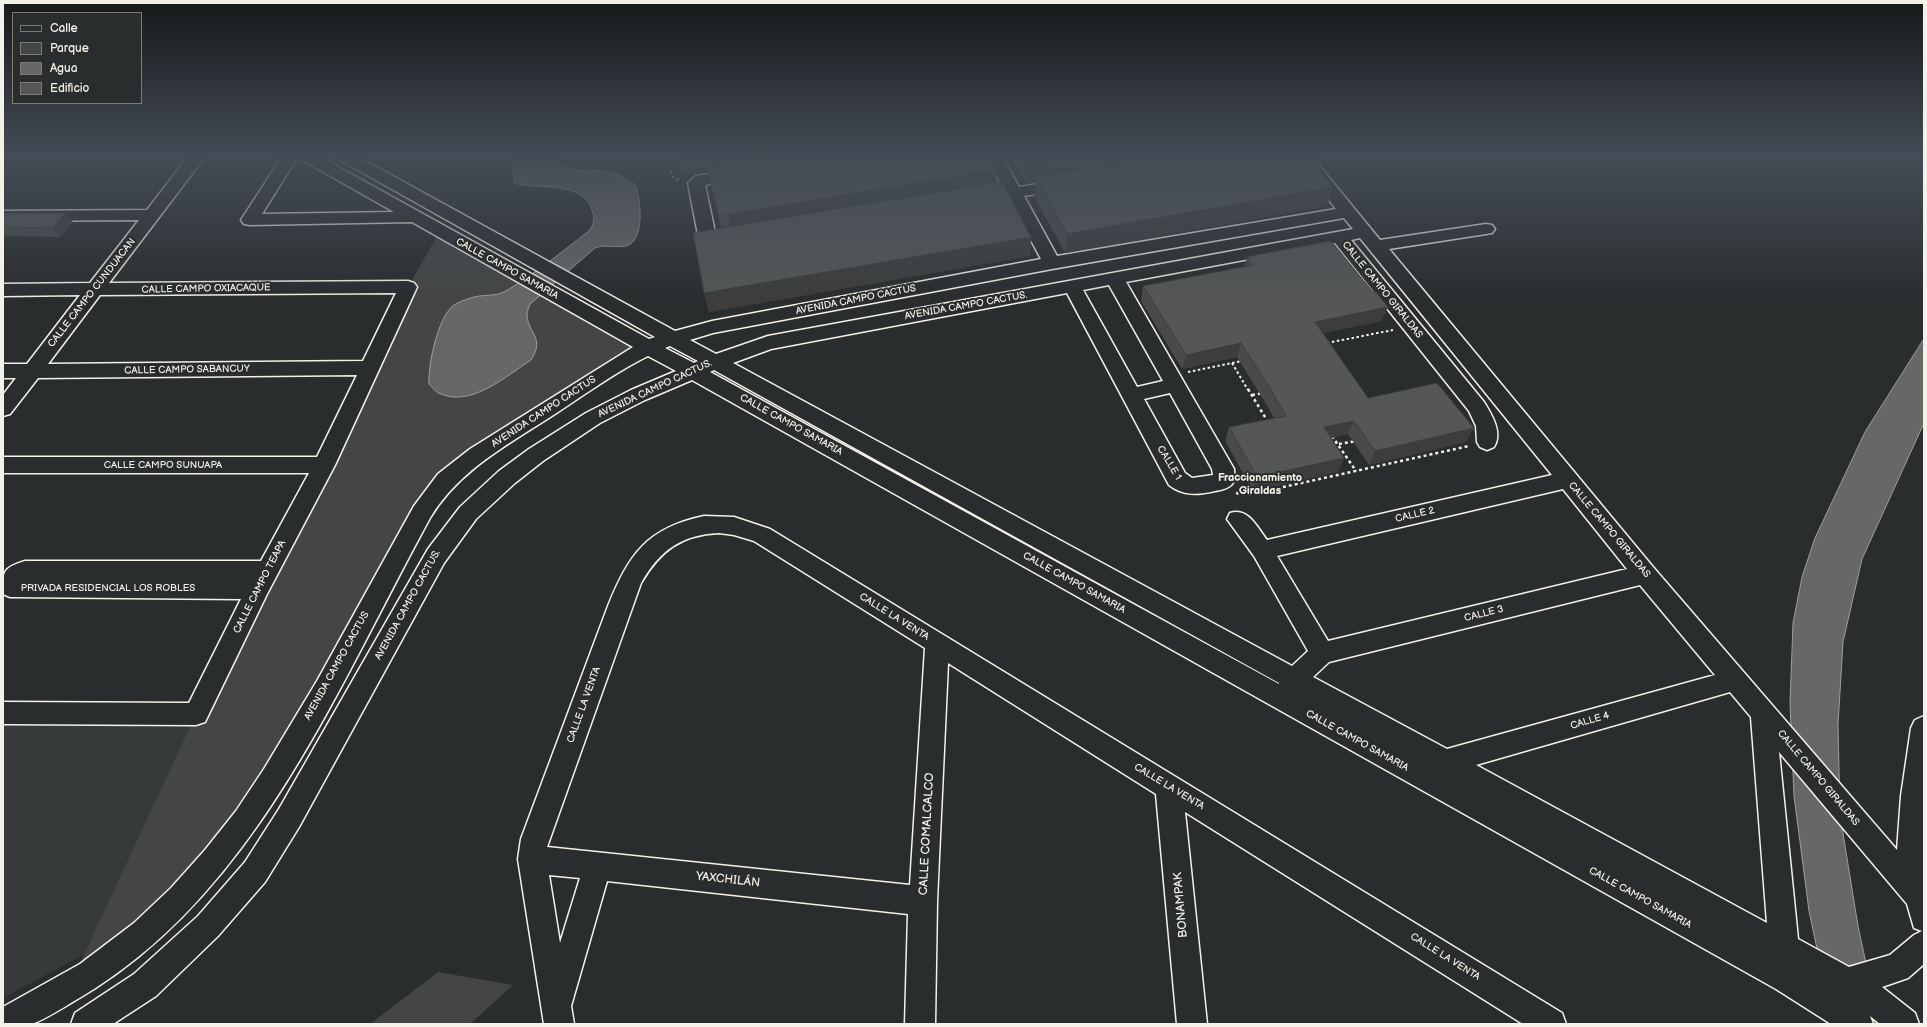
<!DOCTYPE html>
<html>
<head>
<meta charset="utf-8">
<style>
	body { margin:0 }
	#map { position:relative; width:1927px; height:1027px; overflow:hidden; background:#2a2d2e; font-family:"Balsamiq Sans",sans-serif }
	canvas { display:block }
	.frame { position:absolute; inset:0; border:4px solid #f4f1e8; pointer-events:none }
	.legend { position:absolute; left:12px; top:12px; width:130px; height:92px; box-sizing:border-box; background:#2a2d2e; border:1px solid #7b7b78; margin:0; padding:5px 7px; list-style:none; font-size:12px; color:#f4f1e8 }
	.legend li { display:flex; align-items:center; gap:8px; height:20px }
	.legend b { width:20px; border:1px solid #7b7b78 }
</style>
</head>
<body>
<div id="map">
<canvas width="1927" height="1027"></canvas>
<div class="frame"></div>
<ul class="legend">
<li><b style="height:5px;background:#2a2d2e"></b>Calle</li>
<li><b style="height:11px;background:#444645"></b>Parque</li>
<li><b style="height:11px;background:#676866"></b>Agua</li>
<li><b style="height:11px;background:#555756"></b>Edificio</li>
</ul>
</div>
<script>
const g = document.querySelector('canvas').getContext('2d');
g.lineJoin = 'round';
function fill(path, color) { g.fillStyle = color; g.fill(path, 'evenodd'); }
function strokePath(path, color, width, dash) { g.strokeStyle = color; g.lineWidth = width; g.lineCap = dash ? 'butt' : 'round'; g.setLineDash(dash || []); g.stroke(path); }
function write(font, color, halo, rows, align = 'center') {
  g.font = font + ' "Balsamiq Sans",sans-serif'; g.lineWidth = 4; g.setLineDash([]); g.textBaseline = 'middle'; g.strokeStyle = halo; g.fillStyle = color; for (const [text, x, y, turn = 0] of rows) {
    g.save(); g.translate(x, y); g.rotate((+turn || 0) * Math.PI / 180); g.textAlign = isNaN(turn) ? turn : align; if (halo) g.strokeText(text, 0, 0); g.fillText(text, 0, 0); g.restore();
  }
}
fill(new Path2D(`
	M199,722L100,946L3,998V723Z`), '#373a3a');
fill(new Path2D(`
	M440,231L649,347L455,471L248,818L69,987L196,714L408,287Z
	M438,972L513,985L470,1024H370Z`), '#444645');
const water = new Path2D(`
	M514,158H556C569,177 593,168 612,172C619,173 627,180 634,184L636,187C641,201 645,241 626,246C615,248 605,244 595,248L530,304C529,307 527,311 527,314C527,333 546,337 531,360C506,376 472,407 441,394C436,393 432,387 429,384C428,365 437,323 450,309C453,304 462,301 468,299C482,293 493,298 506,291C536,273 563,251 590,230C594,223 595,218 592,210C583,180 537,190 514,183L513,170Z
	M1924,339V423L1862,559L1843,642L1838,725L1840,815L1858,926L1879,1024H1833L1809,911L1794,796L1790,703L1793,623L1802,577L1815,538L1865,432Z`);
fill(water, '#676866');
strokePath(water, '#9f9f9a', 1);
const minor = new Path2D(`
	M187,158H204L109,283L408,281L414,283L417,287L335,465L267,594L205,722L196,725L3,724V702L189,703L241,599L10,597L3,594C3,572 2,568 25,561H261L309,473H3V457H317L357,375L38,378L10,414L3,416V395L16,378H3V364H27L80,295L3,296V284L90,283L139,220L3,221V211L147,210ZM396,293L363,361L48,364L100,295Z
	M281,158H297L262,214L394,212L304,161L302,158H322L649,339L655,337L342,161L340,158H360L675,331L712,321L1041,259L1009,199L979,204L973,203L971,199L973,195L1004,190L987,158H1003L1019,187L1063,180L1069,181L1071,185L1069,189L1024,196L1057,256L1336,209L1296,158H1313L1380,240L1486,224L1492,225L1495,229L1492,233L1486,234L1389,249L1653,567L1897,850L1901,796L1911,728L1915,720L1924,716V964L1908,978L1882,987L1915,1013L1919,1024H1880L1870,1016L1873,1024H1831L1776,989L692,380L645,400L600,423L543,461L515,483L476,519L444,563L299,827L265,882L218,936L156,996L113,1024H71L75,1013L134,974L198,916L245,862L279,809L428,549L460,507L499,471L529,449L586,413L631,390L676,371L648,356C617,371 587,393 558,412C511,443 459,469 430,518C339,684 260,883 94,989C82,996 42,1022 31,1024C22,1025 12,1024 3,1024V1007L80,964L134,923L171,888L205,850L236,811L264,769L317,681L414,506L438,474L470,449L633,347L412,222L250,225L244,224L241,220ZM1344,218L1353,229L768,336L716,354L690,340L713,333L1052,269ZM1360,238L1552,475L1267,540C1257,527 1248,507 1230,513L1227,519L1254,556L1308,651L1292,666L733,363L771,349L1067,293L1169,485C1183,496 1198,495 1215,491C1220,490 1228,489 1232,484C1236,479 1234,475 1234,469L1126,282L1335,243L1469,411L1476,426L1477,442L1480,447L1487,450L1494,447C1503,433 1492,415 1484,402L1351,240ZM1109,285L1163,381L1137,387L1083,290ZM670,346L698,361L694,363L665,348ZM714,370L1279,683V684L710,372ZM1170,393L1212,469L1213,475L1192,478L1185,473L1144,399ZM1563,489L1627,569L1328,641L1277,556ZM1640,585L1715,675L1447,749L1313,677L1329,662ZM1730,692L1751,717L1767,923L1476,765ZM1779,752L1907,904L1914,928L1922,931L1914,935L1890,955L1849,967L1798,939Z
	M740,169L746,171L748,174L746,177L705,185L715,232L720,234L738,235L741,239L738,243C725,246 707,248 698,235L688,183L696,176Z
	M704,516L734,517L770,529L1562,1013L1566,1024H1523L1185,812L1207,1024H1177L1156,794L948,663L937,901L935,1024H905L908,914L607,881L571,1006L574,1024H544L518,859L521,839L608,606C629,554 647,528 704,516ZM719,533L734,535L754,541L925,648L910,885L547,847L641,583C660,550 681,535 719,533ZM549,875L580,878L560,943Z`);
strokePath(minor, '#f4f1e8', 3);
strokePath(new Path2D(`
	M671,171L673,177L680,181
	M1327,343L1393,330
	M1232,363L1248,390
	M1188,372L1242,361`), '#f4f1e8', 2, [2.5, 2.5]);
strokePath(new Path2D(`
	M1248,389L1268,422
	M1252,395L1263,393
	M1332,436L1356,471
	M1333,445L1356,441
	M1236,493L1247,495L1469,446`), '#f4f1e8', 2.5, [3, 3]);
fill(minor, '#2a2d2e');
fill(new Path2D(`
	M678,158L996,183L1031,237L1030,256L709,312L704,293L721,228L708,170L682,174Z
	M1012,158H1308L1333,187L1327,206L1065,253L1034,196L1035,182L1026,183Z
	M3,213L73,222L61,237L5,236L3,233Z
	M1247,257L1382,321L1323,333L1368,398L1466,442L1369,465L1348,434L1331,438L1344,458L1338,472L1253,491L1225,441L1229,427L1274,418L1263,399L1237,357L1182,369L1141,301L1143,286L1244,267Z`), '#494b4a');
fill(new Path2D(`
	M678,158H795L682,174Z
	M1067,158H1180L1035,177V182L1026,183L1027,165Z
	M996,170L995,189L732,232L728,214Z
	M1333,187L1327,206L1065,253L1067,234Z
	M65,213L73,222L61,237L53,228Z
	M1031,237L1030,256L709,312L704,293Z
	M1388,307L1382,321L1310,336L1315,322Z
	M1241,343L1237,357L1182,369L1186,355Z
	M1354,421L1348,434L1319,441L1324,427Z
	M1474,428L1466,442L1369,465L1375,451Z
	M1344,458L1338,472L1253,491L1257,477Z`), '#3c3d3c');
const building = new Path2D(`
	M757,158H990L996,170L728,214H718L707,166Z
	M1023,158H1067L1027,165Z
	M1150,158H1308L1333,187L1067,234L1035,177Z
	M1002,182L1031,237L704,293L693,233Z
	M3,213H65L53,228L3,227Z
	M1331,241L1373,292H1376L1388,307L1315,322L1368,398L1437,383L1474,428L1375,451L1354,421L1324,427L1344,458L1257,477L1229,427L1286,416L1268,385L1241,343L1186,355L1143,286L1253,265L1247,257Z`);
fill(building, '#555756');
strokePath(building, '#3c3d3c', 1);
const sky = g.createLinearGradient(0, 0, 0, 302);
sky.addColorStop(0, '#171919');
sky.addColorStop(0.52, '#444c57');
sky.addColorStop(1, '#444c5700');
g.fillStyle = sky;
g.fillRect(0, 0, 1927, 302);
write('10px', '#f4f1e8', '#2a2d2e', [
	["CALLE CAMPO SAMARIA",507,269,29],
	["CALLE CAMPO OXIACAQUE",206,289,-1],
	["CALLE CAMPO GIRALDAS",1382,290,51],
	["CALLE CAMPO CUNDUACAN",92,293,-52],
	["AVENIDA CAMPO CACTUS",856,300,-11],
	["AVENIDA CAMPO CACTUS.",966,306,-10],
	["CALLE CAMPO SABANCUY",187,370,-1],
	["AVENIDA CAMPO CACTUS.",655,389,-25],
	["AVENIDA CAMPO CACTUS",544,412,-33],
	["CALLE CAMPO SAMARIA",791,425,29],
	["CALLE 1",1169,463,59],
	["CALLE CAMPO SUNUAPA",163,465],
	["CALLE 2",1415,515,-13],
	["CALLE CAMPO GIRALDAS",1609,530,50],
	["CALLE CAMPO SAMARIA",1074,583,29],
	["CALLE CAMPO TEAPA",260,587,-63],
	["PRIVADA RESIDENCIAL LOS ROBLES",108,588],
	["AVENIDA CAMPO CACTUS.",408,605,-61],
	["CALLE 3",1484,614,-14],
	["CALLE LA VENTA",894,617,32],
	["AVENIDA CAMPO CACTUS",337,666,-61],
	["CALLE LA VENTA",584,705,-70],
	["CALLE 4",1590,721,-16],
	["CALLE CAMPO SAMARIA",1357,741,29],
	["CALLE CAMPO GIRALDAS",1818,778,50],
	["CALLE LA VENTA",1169,787,31],
	["CALLE CAMPO SAMARIA",1640,898,29],
	["CALLE LA VENTA",1445,957,32]
]);
write('bold 11px', '#f4f1e8', '#2a2d2e', [
	["Fraccionamiento",1260,478],
	["Giraldas",1260,491]
]);
write('12px', '#f4f1e8', '#2a2d2e', [
	["CALLE COMALCALCO",927,834,-87],
	["YAXCHILÁN",728,880,6],
	["BONAMPAK",1181,905,-95]
]);
</script>
</body>
</html>
